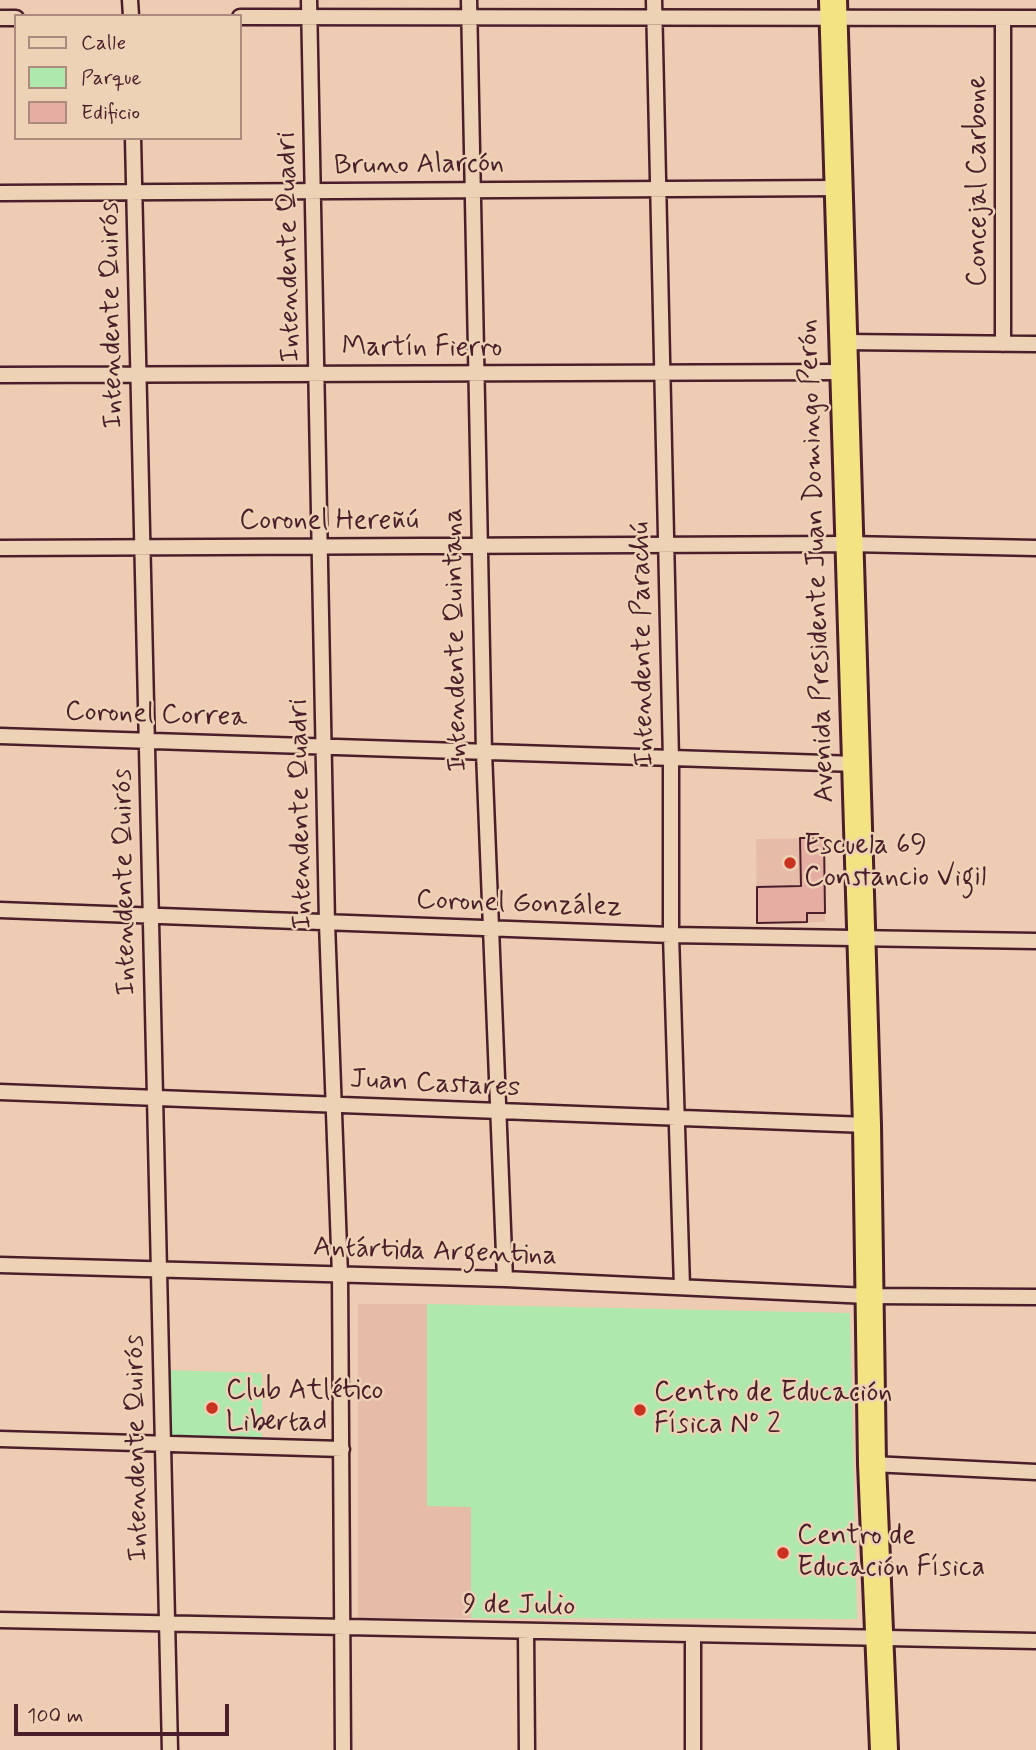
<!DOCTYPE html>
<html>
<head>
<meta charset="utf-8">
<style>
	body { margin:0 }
	#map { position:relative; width:1036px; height:1750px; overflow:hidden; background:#eeccb3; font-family:Mynerve,sans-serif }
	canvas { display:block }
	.legend { position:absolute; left:14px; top:14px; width:228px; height:126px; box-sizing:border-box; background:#eed2b5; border:2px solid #ac8a7e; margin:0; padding:9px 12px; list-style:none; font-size:21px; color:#4a1f2b }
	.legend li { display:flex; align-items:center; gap:14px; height:35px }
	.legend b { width:35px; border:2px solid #ac8a7e }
	.scale { position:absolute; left:14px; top:1704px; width:215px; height:32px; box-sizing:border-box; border:4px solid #4a1f2b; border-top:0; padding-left:9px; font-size:21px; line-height:24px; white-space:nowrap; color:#4a1f2b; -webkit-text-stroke:5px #eed2b5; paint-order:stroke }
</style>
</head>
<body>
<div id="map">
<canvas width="1036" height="1750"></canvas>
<ul class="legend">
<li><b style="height:9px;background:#eed2b5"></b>Calle</li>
<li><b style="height:19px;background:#aee8ad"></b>Parque</li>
<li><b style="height:19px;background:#e6ada3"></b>Edificio</li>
</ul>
<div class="scale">100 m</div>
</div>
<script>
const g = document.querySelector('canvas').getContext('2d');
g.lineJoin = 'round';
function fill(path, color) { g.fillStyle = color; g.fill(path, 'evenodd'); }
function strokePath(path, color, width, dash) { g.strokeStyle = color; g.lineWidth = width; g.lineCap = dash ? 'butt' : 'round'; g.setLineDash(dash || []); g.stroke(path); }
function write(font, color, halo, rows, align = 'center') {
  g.font = font + ' Mynerve,sans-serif'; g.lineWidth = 5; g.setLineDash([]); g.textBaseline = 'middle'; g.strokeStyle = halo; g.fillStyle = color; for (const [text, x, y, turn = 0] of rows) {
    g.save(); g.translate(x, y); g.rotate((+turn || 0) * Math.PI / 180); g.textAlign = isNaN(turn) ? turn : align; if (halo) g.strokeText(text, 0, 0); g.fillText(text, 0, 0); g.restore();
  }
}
fill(new Path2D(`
	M824,838L825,922L757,923L756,839Z
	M358,1304H427V1506H471V1618H358Z`), '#e6bca9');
fill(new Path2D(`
	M427,1304L850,1313L857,1619L471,1618V1507L427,1506Z
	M161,1370L262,1373V1447L163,1444Z`), '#aee8ad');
const building = new Path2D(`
	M800,838H824L825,913H807V922L757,923V887L801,886Z`);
fill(building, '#e6ada3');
strokePath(building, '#4a1f2b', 2);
const street = new Path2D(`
	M130,0L131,16
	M309,0L327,923L340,1275L343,1750
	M469,0L484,752L505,1279
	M654,0L671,760V935L682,1287
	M240,17L1036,18
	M0,18H16
	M133,138L170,1750
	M0,193L839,188
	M843,342L1036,344
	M1003,344V18
	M0,375L844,372
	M0,548L850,544L1036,548
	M0,736L856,764
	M0,910L671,935L1036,941
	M0,1092L867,1125
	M0,1265L505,1279L868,1296L1036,1297
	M0,1439L342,1449
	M872,1464L1036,1472
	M0,1620L1036,1641
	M526,1631L527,1750
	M693,1750V1635`);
const highway = new Path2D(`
	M833,0L867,1125L872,1464L884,1750`);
strokePath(street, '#4a1f2b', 19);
strokePath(highway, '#4a1f2b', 32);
strokePath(street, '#eed2b5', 14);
strokePath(highway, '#f4e382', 26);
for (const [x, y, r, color] of [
	[790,863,7,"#c8321e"],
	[212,1408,7,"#c8321e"],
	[640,1410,7,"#c8321e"],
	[783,1553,7,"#c8321e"]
]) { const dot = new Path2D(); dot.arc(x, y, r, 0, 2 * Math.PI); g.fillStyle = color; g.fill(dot); strokePath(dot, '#eed2b5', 2.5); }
write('28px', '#4a1f2b', '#eed2b5', [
	["Bruno Alarcón",419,166,-1],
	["Concejal Carbone",979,181,-90],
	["Intendente Quadri",290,247,-91],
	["Intendente Quirós",113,315,-91],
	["Martín Fierro",422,349],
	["Coronel Hereñú",329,522],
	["Avenida Presidente Juan Domingo Perón",818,561,-92],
	["Intendente Quintana",457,640,-91],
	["Intendente Parachú",644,644,-91],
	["Coronel Correa",156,716,2],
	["Intendente Quadri",302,814,-91],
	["Intendente Quirós",126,882,-91],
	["Coronel González",519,905,2],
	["Juan Castares",435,1085,3],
	["Antártida Argentina",435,1253,2],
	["Intendente Quirós",138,1448,-91],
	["9 de Julio",519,1607,1]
]);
write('28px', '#4a1f2b', '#eed2b5', [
	["Escuela 69",804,847],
	["Constancio Vigil",804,879],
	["Club Atlético",226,1392],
	["Libertad",226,1424],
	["Centro de Educación",654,1394],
	["Física Nº 2",654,1426],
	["Centro de",797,1537],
	["Educación Física",797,1569]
], 'left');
</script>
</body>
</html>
